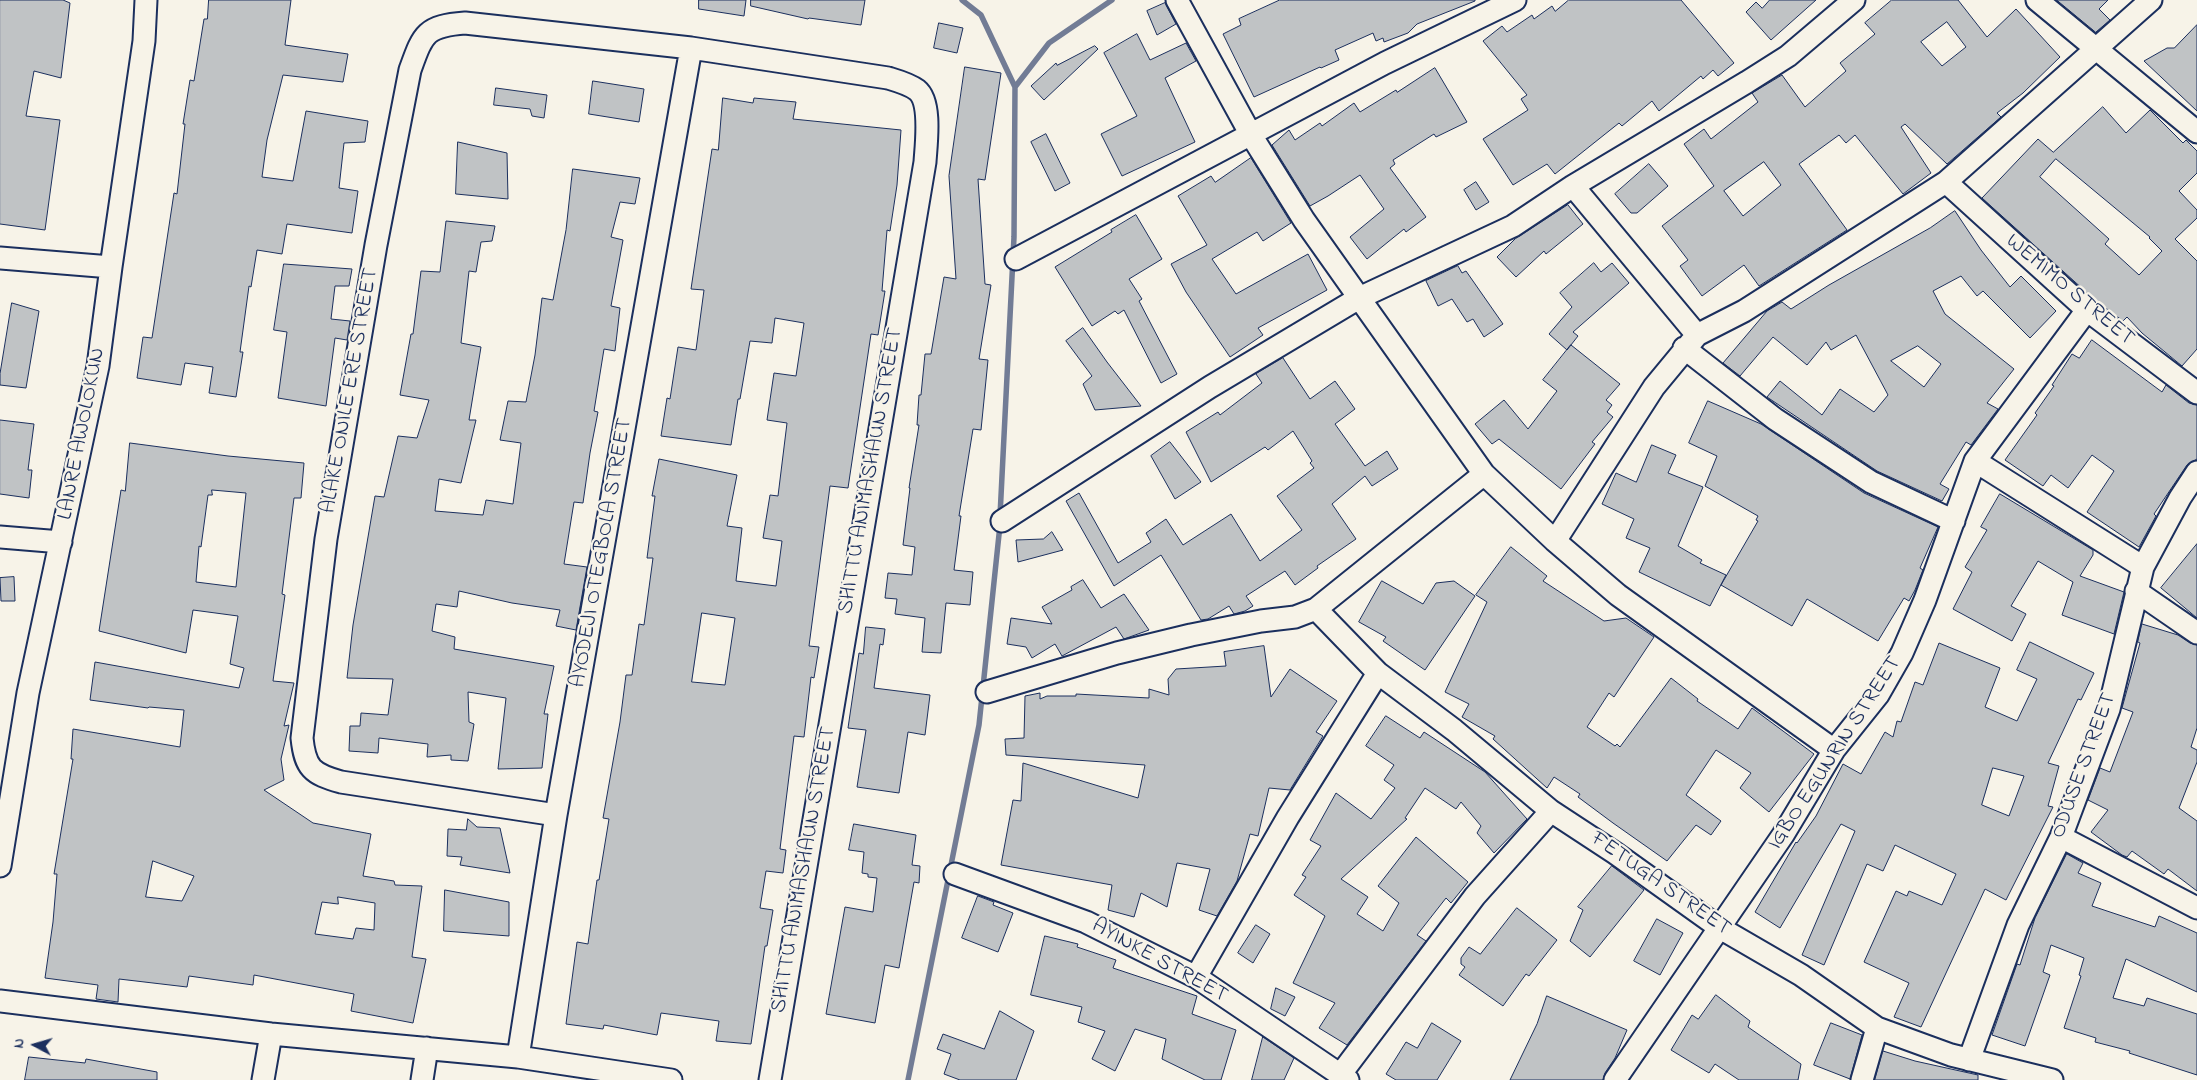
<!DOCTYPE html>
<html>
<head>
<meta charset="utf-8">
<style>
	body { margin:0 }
	#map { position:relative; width:2197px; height:1080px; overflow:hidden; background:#f7f3e8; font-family:"Indie Flower",sans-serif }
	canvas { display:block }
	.north { position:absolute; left:10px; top:1020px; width:50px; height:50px; -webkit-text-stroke:4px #f7f3e8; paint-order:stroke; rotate:276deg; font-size:14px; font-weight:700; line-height:20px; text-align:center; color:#1b2f5e }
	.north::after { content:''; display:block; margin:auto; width:18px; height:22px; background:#1b2f5e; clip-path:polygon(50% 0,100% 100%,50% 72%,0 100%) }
</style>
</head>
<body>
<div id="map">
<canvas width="2197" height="1080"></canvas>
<div class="north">N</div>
</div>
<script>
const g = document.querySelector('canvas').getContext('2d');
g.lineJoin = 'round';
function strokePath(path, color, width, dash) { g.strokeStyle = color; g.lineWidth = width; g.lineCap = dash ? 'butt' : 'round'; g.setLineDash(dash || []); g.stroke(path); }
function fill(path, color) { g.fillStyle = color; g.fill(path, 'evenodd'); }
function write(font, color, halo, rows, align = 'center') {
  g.font = font + ' "Indie Flower",sans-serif'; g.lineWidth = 4.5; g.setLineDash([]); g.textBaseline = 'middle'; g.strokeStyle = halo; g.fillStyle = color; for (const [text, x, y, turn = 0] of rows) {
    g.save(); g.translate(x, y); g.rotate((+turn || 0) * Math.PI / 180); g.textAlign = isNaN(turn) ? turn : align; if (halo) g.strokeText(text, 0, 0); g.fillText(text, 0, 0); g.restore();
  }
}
strokePath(new Path2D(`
	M962,0L981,15L1015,87L1014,237L1000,516
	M1015,87L1049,43L1112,0
	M908,1080L979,725L1000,525`), '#727c95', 5.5);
const building = new Path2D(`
	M0,0H63L70,3L61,78L34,71L26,116L60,120L45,230L0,224Z
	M209,0H291L285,45L348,54L343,82L283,75L267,140L262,177L293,181L306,111L368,121L365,142L344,143L339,188L358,191L352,233L287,224L282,254L257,250L251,287L249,286L240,352H243L236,397L209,393L213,367L185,363L181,385L137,378L143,337L152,338L174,193L177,194L185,124H183L190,80L194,81L204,19H207Z
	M699,0H746L744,16L699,9Z
	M751,0H865L861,25L809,18L808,19L751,6Z
	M1280,0H1475V1L1417,24L1408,33L1384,42L1383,38L1376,41L1373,33L1335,50L1339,60L1321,68L1320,67L1254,97L1223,34L1241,25L1239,19Z
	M1569,0H1681L1734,63L1718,76L1713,70L1703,79L1701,76L1659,111L1652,101L1622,126L1619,123L1555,174L1547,164L1513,185L1483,139L1528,110L1521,99L1527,95L1483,41L1502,26L1507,32L1532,15L1534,19L1552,6L1555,11Z
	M1770,0H1816L1771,40L1746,12L1756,2L1762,8Z
	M1892,0H1958L1987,37L2016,9L2060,57L2023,93L1997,113L2001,117L1947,164L1905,124L1901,127L1931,173L1903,194L1855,135L1846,143L1839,135L1799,164L1847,230L1759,286L1744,265L1702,296L1680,266L1688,260L1662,226L1714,186L1684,144L1704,129L1711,139L1758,102L1752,93L1782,75L1805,107L1846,71L1840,63L1875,34L1865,23ZM1947,22L1966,47L1942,66L1921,42ZM1764,162L1781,185L1743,216L1724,191Z
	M2057,0H2108L2099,9L2110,20L2096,32Z
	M1165,3L1176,24L1157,35L1147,11Z
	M939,23L963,28L957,53L934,48Z
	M2197,25V111L2144,61L2167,48H2174Z
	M1137,34L1150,60L1186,43L1196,61L1165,78L1195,142L1122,176L1101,134L1137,116L1104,53Z
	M1095,46L1098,49L1044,100L1031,86L1056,63L1057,65Z
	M965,67L1001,73L985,180L978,179L985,284L991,285L979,359L988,360L981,430L973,429L959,516H961L954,570L973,572L970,605L946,603L941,653L922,652L925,618L895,614L897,599L885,598L888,573L912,575L915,547L903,545L910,488H909L919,425H917L919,395H921L925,354H931L944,277L956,279L949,176Z
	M1435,68L1467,122L1436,137L1434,134L1393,160L1395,164L1390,168L1426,217L1406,232L1404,229L1367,259L1350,237L1384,209L1360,175L1328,196L1310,206L1272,145L1289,130L1295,140L1320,123L1322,126L1354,103L1360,112L1396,90L1397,92Z
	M593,81L644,89L639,122L589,114Z
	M496,88L547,95L544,118L532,116L530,109L494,105Z
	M723,98L753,103L754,98L796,102L793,119L901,130L897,185L890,231L887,230L882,291H885L878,335L871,334L848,488L830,486L809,646L819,647L814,678L811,677L804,737L794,736L780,849L786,850L783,873L766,871L760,908L773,910L767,946H765L751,1044L716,1041L719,1021L661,1013L657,1035L604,1025L603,1029L566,1024L577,942L588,944L597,880H599L609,819L603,818L620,722L626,675H632L639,624L644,625L653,558H647L655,496H652L659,459L737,475L727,526L742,528L736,581L776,586L782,541L763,538L770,495L778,496L787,423L767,420L774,373L796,376L804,323L775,318L772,343L750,341L740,399H738L731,445L661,436L667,398L670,399L678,347L696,350L704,290L691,289L712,149L718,150ZM702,613L735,618L725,685L692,682Z
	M2103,107L2126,133L2150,110L2183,143L2186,140L2197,151V173L2179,191L2197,210V218L2175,239L2197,261V349L2182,366L2142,333L2127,317L2123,321L2095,300L1982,198L2038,139L2053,152ZM2056,159L2150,237L2149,238L2162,251L2139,275L2105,244L2109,239L2040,177Z
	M1046,134L1070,183L1055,191L1031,142Z
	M458,142L507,153L508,199L456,194Z
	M1251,158L1291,223L1263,241L1257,232L1212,259L1236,294L1308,254L1327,290L1258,328L1263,335L1230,357L1186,292L1171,264L1207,245L1178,196L1211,176L1215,182Z
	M1649,164L1668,186L1637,213H1631L1615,194Z
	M573,169L640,178L635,204L620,202L611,237L623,240L611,306L620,308L615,351L604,349L594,411L598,412L590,453L583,503L574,502L564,564L587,567L576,630L556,626L560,610L512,603L459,591L457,607L436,604L432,631L455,637L454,649L554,666L544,714H548L542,768L498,769L506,698L468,692L469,722L474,724L468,761L451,760V755L427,757L428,744L379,738L378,753L349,751L350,726H360L361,713L388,715L393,679L347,678L353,625L375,496L384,497L398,436L417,438L429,400L400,395L411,334H413L421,271L440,272L446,221L495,226L492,241L481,242L476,272L469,271L461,343L481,347L469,420H476L461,483L439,479L435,511L483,515L486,500L513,504L521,443L500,440L508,401L526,402L535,355L542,298L553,300L566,230Z
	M1476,182L1489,202L1476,210L1464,190Z
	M1568,205L1583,224L1546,254L1544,251L1516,277L1497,257L1515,239Z
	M1955,211L1981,250L2010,287L2021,276L2056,311L2030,338L1983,291L1977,296L1961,276L1933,291L1945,314L2014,369L1987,403L1998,409L1971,445L1966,442L1940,484L1949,489L1942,501L1877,471L1767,397L1780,381L1822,415L1840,389L1874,412L1888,395L1856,335L1831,350L1826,342L1807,365L1773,337L1740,376L1723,363L1767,311L1782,302L1791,309L1829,285L1930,228ZM1918,346L1941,364L1924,387L1891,361Z
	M1136,215L1162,259L1129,279L1142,299L1139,301L1177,374L1161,383L1124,310L1118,314L1115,311L1092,326L1055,267L1112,232L1111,230Z
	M1594,263L1601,272L1612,263L1629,283L1573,332L1578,336L1567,350L1549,334L1572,307L1560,293Z
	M284,264L352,269L349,286H335L331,319L350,321L347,340L335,338L326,406L278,398L287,332L274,330Z
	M1458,266L1462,273L1466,271L1503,324L1484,337L1473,319L1467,322L1452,299L1438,306L1426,281Z
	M12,303L39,311L26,388L0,385V374Z
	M1083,328L1107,362L1141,406L1095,410L1083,384L1092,376L1066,341Z
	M2092,340L2162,392L2166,385L2189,403L2197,405V459L2187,465L2154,514L2156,516L2139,547L2087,512L2114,471L2092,455L2068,488L2051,475L2043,486L2005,460L2037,415L2035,413L2054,386L2052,385L2072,354L2079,358Z
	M1571,345L1620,384L1606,400L1612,405L1607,412L1613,417L1592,442L1595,444L1561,489L1499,439L1492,444L1475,424L1504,400L1528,429L1557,391L1543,380Z
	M1283,358L1310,399L1335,381L1355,409L1335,424L1365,466L1387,451L1398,469L1372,486L1365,476L1332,504L1356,539L1317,566L1318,568L1295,585L1285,571L1246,596L1253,606L1245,611L1234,614L1229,606L1208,619L1201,620L1161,555L1114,586L1066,501L1079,493L1118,563L1151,542L1146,533L1166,519L1183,545L1231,514L1260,561L1302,530L1277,496L1314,468L1310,463L1312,461L1293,431L1268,450L1265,447L1211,482L1186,432L1218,412L1220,415L1262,383L1256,374Z
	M1708,401L1761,424L1864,493L1938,527L1920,568L1923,570L1915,590L1909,601L1904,598L1878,641L1807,599L1792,626L1721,585L1758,521L1756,520L1758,516L1705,486L1717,456L1689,443Z
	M0,420L34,424L28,470H32L29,498L0,494Z
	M1170,442L1201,482L1175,499L1151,456Z
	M130,443L228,456L304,463L301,498H294L282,594L285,595L273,681L294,683L284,726L289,725L281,759L284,780L264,790L313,823L371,834L363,876L394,881L395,885L422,886L412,957L426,959L413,1023L351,1011L354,994L254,975L253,985L189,976L187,987L119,979L118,1002L96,999L98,985L45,978L53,922L57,874H54L73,759H71L73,729L180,747L184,710L149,707L148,708L90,700L95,662L239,688L244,668L230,664L238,616L193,610L186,653L99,631L121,490L125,491ZM212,490L246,493L236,587L196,582L199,546L201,547L208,495H212ZM153,861L194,876L182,901L146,897ZM338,897L375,903L374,930L356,928L353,939L315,934L322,902L338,904Z
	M1652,445L1676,455L1668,473L1703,487L1678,546L1702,560L1700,563L1726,575L1710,606L1639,572L1650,548L1626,538L1634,519L1602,504L1616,473L1636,482Z
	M2000,494L2093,550V555L2080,576L2124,592L2114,634L2062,615L2073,582L2038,561L2011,606L2026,614L2012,641L1953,609L1972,572L1965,567L1987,530L1981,527Z
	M1052,532L1063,550L1018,562L1016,540L1043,539Z
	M2197,544V618L2161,588Z
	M1511,547L1547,576L1543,581L1604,621L1626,618L1654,637L1614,697L1609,693L1587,727L1615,746L1617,744L1620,747L1671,678L1698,699L1697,701L1738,729L1752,708L1814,754L1769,812L1740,788L1751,773L1716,750L1686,795L1721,821L1711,835L1696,825L1667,861L1613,823L1578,797L1580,794L1554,777L1547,788L1493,739L1495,736L1462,717L1469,704L1445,692L1487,602L1476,595Z
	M14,577L15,601H1L0,578Z
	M1083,580L1101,608L1124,594L1149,630L1124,639L1116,627L1062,656L1055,644L1032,658L1026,647L1007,644L1011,618L1052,624L1042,607L1072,590L1071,587Z
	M1382,581L1423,604L1436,583L1454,581L1475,596L1425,670L1383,641L1386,637L1359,622Z
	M2142,624L2178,635L2190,643L2197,645V728L2191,747L2197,750V762L2179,808L2197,821V891L2168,869L2164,874L2132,851L2127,857L2122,855L2091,832L2108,810L2088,800L2100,768L2110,772L2133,712L2122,708L2140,643L2138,642Z
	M866,627L885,629L883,645L880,644L874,688L930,695L925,735L908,732L899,793L857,787L866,730L848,728L859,653L863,654Z
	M2030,642L2094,673L2081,700L2078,699L2048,763L2059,766L2048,806L2053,807L2006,900L1985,889L1921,1027L1894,1017L1909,983L1864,962L1896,891L1907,896L1909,891L1942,905L1956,874L1895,845L1883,871L1867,864L1824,965L1802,955L1855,831L1841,824L1780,928L1755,912L1796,842L1797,843L1816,816L1843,764L1861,774L1885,732L1893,737L1897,721L1901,722L1915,682L1923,685L1939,643L2000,668L1985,707L2017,721L2037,679L2017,670ZM1993,768L2024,776L2009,816L1982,805Z
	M1264,646L1271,697L1290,669L1337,701L1316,732L1323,736L1290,790L1269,788L1258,836L1250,834L1237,881L1217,916L1199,910L1210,869L1177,863L1167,907L1141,893L1134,917L1108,910L1112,885L1001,865L1013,800L1021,801L1023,763L1138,798L1145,765L1006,755L1005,739L1024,738L1025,696L1040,693V699L1047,696H1076V694L1149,698V689L1169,695L1168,679L1176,669L1226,666L1224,652Z
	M1386,716L1420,738L1424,732L1485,772L1527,819L1494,853L1477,833L1481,826L1461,802L1456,809L1425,788L1405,818L1407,819L1341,879L1368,897L1357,914L1383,931L1399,903L1378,886L1416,837L1468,882L1451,903L1446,898L1417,935L1426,941L1347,1045L1319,1028L1335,1003L1293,983L1325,916L1294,895L1306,877L1302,875L1321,846L1310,840L1336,793L1371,819L1395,788L1384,780L1394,765L1366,746Z
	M468,819L477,827L500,828L510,873L460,865L462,857L447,856L448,829L466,830Z
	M854,824L916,835L912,865L920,866L919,883L914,882L899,968L885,965L875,1023L826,1014L845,907L873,912L877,878L868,877V874L862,873L864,852L849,850Z
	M2067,854L2083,863L2078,873L2101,883L2092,906L2155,927L2159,916L2197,933V992L2126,959L2113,998L2144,1006L2147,998L2197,1014V1075L2129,1053L2130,1051L2095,1042L2096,1038L2064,1028L2081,976L2079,975L2084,958L2051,945L2043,972L2050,975L2025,1046L1992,1035L2017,964L2020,965L2035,918Z
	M1612,866L1644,890L1590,957L1570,941L1583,910L1578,907Z
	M445,890L509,902V936L444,931Z
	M978,896L994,902L993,905L1013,913L998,952L962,938Z
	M1517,908L1557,940L1529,976L1526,974L1503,1006L1459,975L1465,967L1461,964V958L1469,947L1480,954Z
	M1657,919L1683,933L1660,975L1634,961Z
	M1256,925L1270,934L1253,963L1238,953Z
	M1045,936L1078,944L1077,947L1116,960L1113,968L1197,996L1192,1014L1236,1030L1221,1080H1205L1162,1059L1166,1039L1135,1029L1115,1071L1092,1059L1105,1031L1078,1022L1082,1007L1031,995Z
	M1276,988L1295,997L1285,1016L1271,1009Z
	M1716,995L1750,1021L1748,1027L1801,1064L1798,1080H1739L1715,1064L1709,1073L1671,1050L1692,1015L1698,1019Z
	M1547,996L1627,1030L1615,1058L1605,1073L1603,1080H1510L1537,1024Z
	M1000,1011L1034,1031L1016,1080H960L944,1074L951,1054L937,1049L943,1034L984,1049Z
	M1432,1023L1461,1041L1437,1080H1396L1386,1074L1406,1042L1417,1048Z
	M1831,1023L1862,1035L1850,1079L1814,1065Z
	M1263,1037L1294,1058L1284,1080H1252Z
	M1883,1051L1915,1061L1978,1075V1080H1875Z
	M29,1057L85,1063L86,1059L157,1072V1080H25Z`);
fill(building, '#c0c3c5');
strokePath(building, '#1b2f5e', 1);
const minor = new Path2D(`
	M1177,0L1251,135L1304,220L1484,474L1555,541L1618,595L1834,750
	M2037,0L2197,132
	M1946,182L2087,310L2197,393
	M1573,186L1697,335
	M0,258L111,267
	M1016,259L1385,63L1515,0
	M1684,348L1775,419L1871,482L1954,521
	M1975,461L2143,567
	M1002,521L1210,387L1359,298L1513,226L1573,186L1747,82L1788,56L1854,0
	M0,537L61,542
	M1555,541L1654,387L1697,335L1744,311L1946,182L2151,0
	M2136,591L2197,633
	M1316,609L1378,673L1454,730L1551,811L1615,853L1720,928L1801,975L1877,1028L1951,1055L2052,1080
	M987,692L1117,653L1191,635L1261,621L1295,617L1316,609L1484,474
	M556,815L341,782C312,774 305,768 302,738L326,539L376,245L410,70C423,34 425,26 465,23L691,48L888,78C898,81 909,84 917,90C932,102 926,145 925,162L770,1080
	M2061,837L2197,908
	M0,866L28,693L98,366L111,267L144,41L146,0
	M955,874L1086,922L1196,977L1348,1080
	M1196,977L1288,817L1378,673
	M0,1001L271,1034L518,1057L671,1080
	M518,1057L556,815L691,48
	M1969,1060L2018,925L2061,837L2109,709L2143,567L2180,498L2197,472
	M1340,1075L1475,896L1551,811
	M263,1080L271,1034
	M422,1080L427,1048
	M1615,1080L1783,835L1834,750L1878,695L1902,653L1925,600L1975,461L2087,310
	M1862,1080L1877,1028`);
strokePath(minor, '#1b2f5e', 25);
strokePath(minor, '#f7f3e8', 21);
write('22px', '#1b2f5e', '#f7f3e8', [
	["WEMIMO STREET",2069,291,40],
	["ALAKE ONILE ERE STREET",351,391,-80],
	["LANRE AWOLOKUN",83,434,-79],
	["SHITTU ANIMASHAUN STREET",872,471,-80],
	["AYODEJI OTEGBOLA STREET",603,553,-80],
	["IGBO EGUNRIN STREET",1836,754,-57],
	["ODUSE STREET",2085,766,-70],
	["SHITTU ANIMASHAUN STREET",805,870,-80],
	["FETUGA STREET",1660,885,35],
	["AYINKE STREET",1159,962,29]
]);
</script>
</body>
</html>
